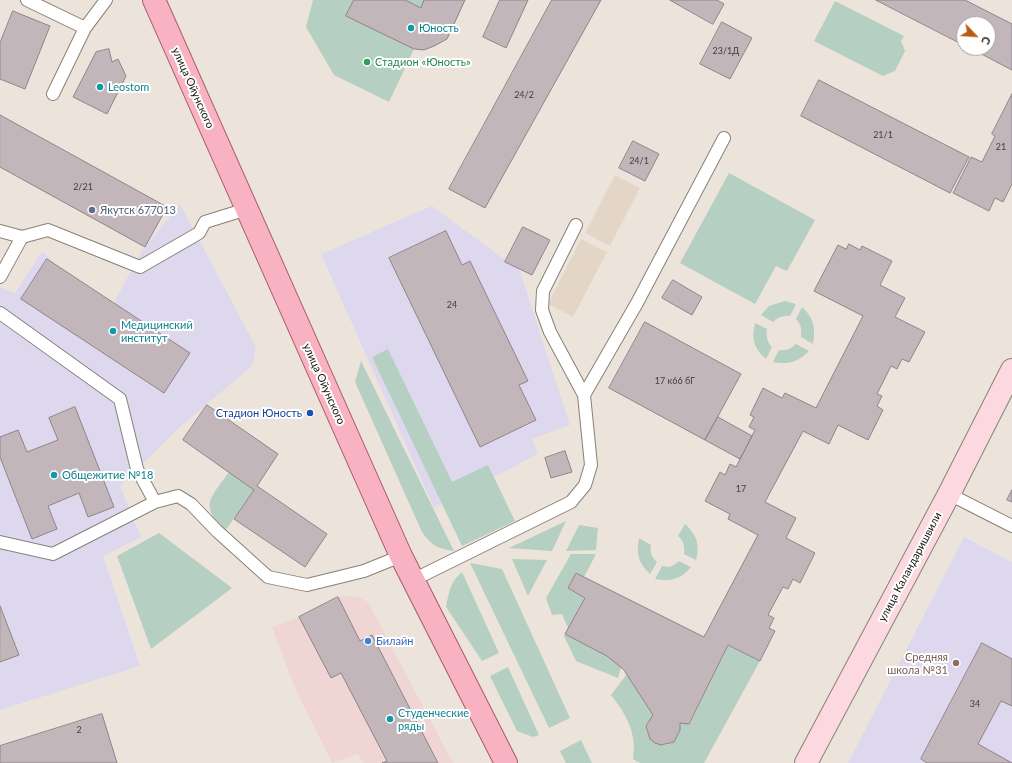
<!DOCTYPE html>
<html>
<head>
<meta charset="utf-8">
<style>
	body { margin:0 }
	#map { position:relative; width:1012px; height:763px; overflow:hidden; background:#ece4db; font-family:Lato,sans-serif }
	canvas { display:block }
	.north { position:absolute; left:956px; top:16px; width:40px; height:40px; box-sizing:border-box; background:#fff; border:1px solid #a2a1a0; border-radius:50%; rotate:115deg; font-size:11px; font-weight:700; line-height:16px; text-align:center; color:#171512 }
	.north::after { content:''; display:block; margin:auto; width:14px; height:18px; background:#ba5a13; clip-path:polygon(50% 0,100% 100%,50% 72%,0 100%) }
</style>
</head>
<body>
<div id="map">
<canvas width="1012" height="763"></canvas>
<div class="north">С</div>
</div>
<script>
const g = document.querySelector('canvas').getContext('2d');
g.lineJoin = 'round';
function fill(path, color) { g.fillStyle = color; g.fill(path, 'evenodd'); }
function strokePath(path, color, width, dash) { g.strokeStyle = color; g.lineWidth = width; g.lineCap = dash ? 'butt' : 'round'; g.setLineDash(dash || []); g.stroke(path); }
function write(font, color, halo, rows, align = 'center') {
  g.font = font + ' Lato,sans-serif'; g.lineWidth = 4; g.setLineDash([]); g.textBaseline = 'middle'; g.strokeStyle = halo; g.fillStyle = color; for (const [text, x, y, turn = 0] of rows) {
    g.save(); g.translate(x, y); g.rotate((+turn || 0) * Math.PI / 180); g.textAlign = isNaN(turn) ? turn : align; if (halo) g.strokeText(text, 0, 0); g.fillText(text, 0, 0); g.restore();
  }
}
fill(new Path2D(`
	M351,596L360,598L368,602L453,763H364L358,754L332,763L295,688L272,627L299,617L338,597Z`), '#efd5d3');
fill(new Path2D(`
	M615,175L640,188L610,246L585,233Z
	M581,239L607,252L573,317L548,304Z`), '#e3d6c7');
fill(new Path2D(`
	M180,204L256,347L252,366L180,427L120,486L141,537L103,556L140,666L0,710V287L15,293L41,253L44,252L56,267L114,303L141,252Z
	M432,206L520,271L570,425L532,439L538,454L434,508L321,254Z
	M964,537L1012,562V763H848Z`), '#ded8ee');
fill(new Path2D(`
	M313,0H465C453,26 448,52 414,49L389,102L334,75L306,27Z
	M835,1L904,36L901,41L905,51L895,71L883,76L814,41Z
	M729,173L815,220L787,271L776,266L755,304L680,263Z
	M785,301L796,304L790,316C783,315 778,317 773,322L761,315L769,306Z
	M802,307C814,318 816,328 813,344L801,337C802,330 801,324 796,319Z
	M755,323L767,329C766,336 767,342 772,347L766,359C754,349 751,338 755,323Z
	M796,344L809,351C798,362 788,365 773,362L779,350C786,351 791,349 796,344Z
	M388,349L452,482L488,465L515,521L462,546L372,357Z
	M361,361L454,551C438,549 431,545 422,532L355,382Z
	M229,472L254,490L225,531C199,504 210,499 229,472Z
	M566,521L552,551L509,548Z
	M685,524C697,535 700,545 696,560L684,554C685,547 684,541 678,536Z
	M579,525L598,528L596,550L566,551Z
	M159,533L232,588L151,649L117,556Z
	M639,538L651,545C650,551 651,557 657,562L650,574C638,563 636,553 639,538Z
	M571,554H596L584,577L576,573L568,588L585,598L624,657L618,678L576,661L564,636L568,628L562,614L552,615L546,598Z
	M512,559L547,560L528,596Z
	M679,561L691,567C681,579 671,582 655,579L662,566C669,568 674,566 679,561Z
	M470,563L502,569L570,718L549,728Z
	M462,572L499,653L482,661L446,607C449,592 450,582 462,572Z
	M728,645L760,661L704,763H640L633,759C637,734 627,715 611,695L627,674L653,715L646,726C649,753 682,750 680,723H690Z
	M508,667L539,735L533,737L517,731L490,676Z
	M581,740L592,763H566L560,751Z`), '#b5cfc2');
const building = new Path2D(`
	M354,0H405L421,8L424,0H465L447,39L434,46L424,50L414,49L346,16Z
	M500,0H528L506,48L483,37Z
	M552,0H601L485,208L449,189Z
	M670,0H717L724,4L713,24Z
	M876,0H965L1012,24V70L970,48H988V24H964V45Z
	M13,11L50,26L25,89L0,79V43Z
	M722,22L752,38L730,79L700,64Z
	M109,49L112,62L118,59L126,76L107,114L73,97L96,52Z
	M819,80L969,157L950,193L801,116Z
	M1012,94V184L1003,202L995,198L989,211L953,193L971,157L982,162L995,136L992,134Z
	M0,115L167,207L145,247L0,167Z
	M633,141L659,154L645,181L619,168Z
	M523,227L550,240L532,275L505,262Z
	M446,231L462,265L470,261L528,381L519,385L536,420L480,447L389,258Z
	M849,244L860,250L862,246L892,261L880,285L905,298L895,317L925,332L909,362L902,359L897,369L891,366L877,394L882,396L877,406L883,410L868,440L838,425L829,444L803,431L765,502L796,518L786,538L815,553L800,583L793,579L788,589L783,587L768,615L774,618L769,628L775,631L760,661L728,645L689,724L680,723V730L674,742L661,745L655,743L650,739L646,726L653,715L624,670L607,656L565,634L585,598L568,588L576,573L704,637L758,535L728,519L730,514L705,501L720,472L725,475L730,464L736,467L755,430L749,427L754,417L750,415L763,388L782,398L785,393L816,408L863,316L814,291L838,245L846,249Z
	M47,259L190,353L164,393L21,299Z
	M673,280L702,297L692,315L662,298Z
	M645,322L741,374L705,440L609,388Z
	M207,405L278,454L257,486L327,534L305,567L234,519L254,490L183,440Z
	M75,407L114,507L88,517L79,493L48,506L57,529L32,539L0,457V437L18,430L27,452L58,440L49,418Z
	M718,417L752,436L740,459L705,440Z
	M565,451L572,472L551,478L545,458Z
	M1012,490V502L1007,500Z
	M338,597L360,641L372,635L438,763H382L387,761L341,673L331,678L299,617Z
	M0,606L19,655L0,662Z
	M982,643L1012,659V706L1001,701L978,744L1012,763H927L921,759Z
	M102,714L117,763H0V746Z`);
fill(building, '#c2b6bb');
strokePath(building, '#8f8489', 1);
const lane = new Path2D(`
	M27,0L85,28
	M53,94L85,28L106,0
	M576,225L543,291L542,310L550,332L584,395
	M0,231L22,237L48,230L140,267L199,233L205,222L247,209
	M0,277L22,237
	M0,313L120,399L137,469L155,502L178,496L191,504L217,531L268,577L307,585L364,571L401,556
	M949,494L1012,526
	M0,542L53,554L155,502
	M413,580L571,502L585,485L591,465L584,395L637,303L724,138`);
const secondary = new Path2D(`
	M806,763L949,494L1012,370`);
const primary = new Path2D(`
	M154,0L401,556L506,763`);
strokePath(lane, '#888179', 14);
strokePath(secondary, '#888179', 24);
strokePath(primary, '#a75a68', 24);
strokePath(lane, '#fff', 12);
strokePath(secondary, '#fcd9e0', 22);
strokePath(primary, '#f8b2c1', 22);
for (const [x, y, r, color] of [
	[411,28,4,"#0f9aa8"],
	[367,62,4,"#2e9e5b"],
	[100,87,4,"#0f9aa8"],
	[92,210,4,"#5c6f8a"],
	[113,331,4,"#0f9aa8"],
	[310,413,4,"#1a4fb4"],
	[54,475,4,"#0f9aa8"],
	[368,641,4,"#3f7fe0"],
	[956,663,4,"#8d6e63"],
	[390,719,4,"#0f9aa8"]
]) { const dot = new Path2D(); dot.arc(x, y, r, 0, 2 * Math.PI); g.fillStyle = color; g.fill(dot); strokePath(dot, '#fff', 1.5); }
write('9px', '#423d3c', null, [
	["23/1Д",726,51],
	["24/2",524,95],
	["21/1",883,135],
	["21",1001,147],
	["24/1",639,161],
	["2/21",83,187],
	["24",452,305],
	["17 к66 бГ",675,381],
	["17",741,489],
	["34",975,704],
	["2",79,730]
]);
write('11px', '#0d838f', '#fff', [
	["Юность",419,28],
	["Leostom",108,87],
	["Медицинский",121,325],
	["институт",121,338],
	["Общежитие №18",62,475],
	["Студенческие",398,713],
	["ряды",398,726]
], 'left');
write('11px', '#27864d', '#fff', [
	["Стадион «Юность»",375,62]
], 'left');
write('11px', '#171512', '#fff', [
	["улица Ойунского",193,88,66],
	["улица Ойунского",324,384,66],
	["улица Каландаришвили",910,567,-62]
]);
write('11px', '#4e5e75', '#fff', [
	["Якутск 677013",100,210]
], 'left');
write('11px', '#164399', '#fff', [
	["Стадион Юность",302,413]
], 'right');
write('11px', '#366cbe', '#fff', [
	["Билайн",376,641]
], 'left');
write('11px', '#785e54', '#fff', [
	["Средняя",948,657],
	["школа №31",948,670]
], 'right');
</script>
</body>
</html>
